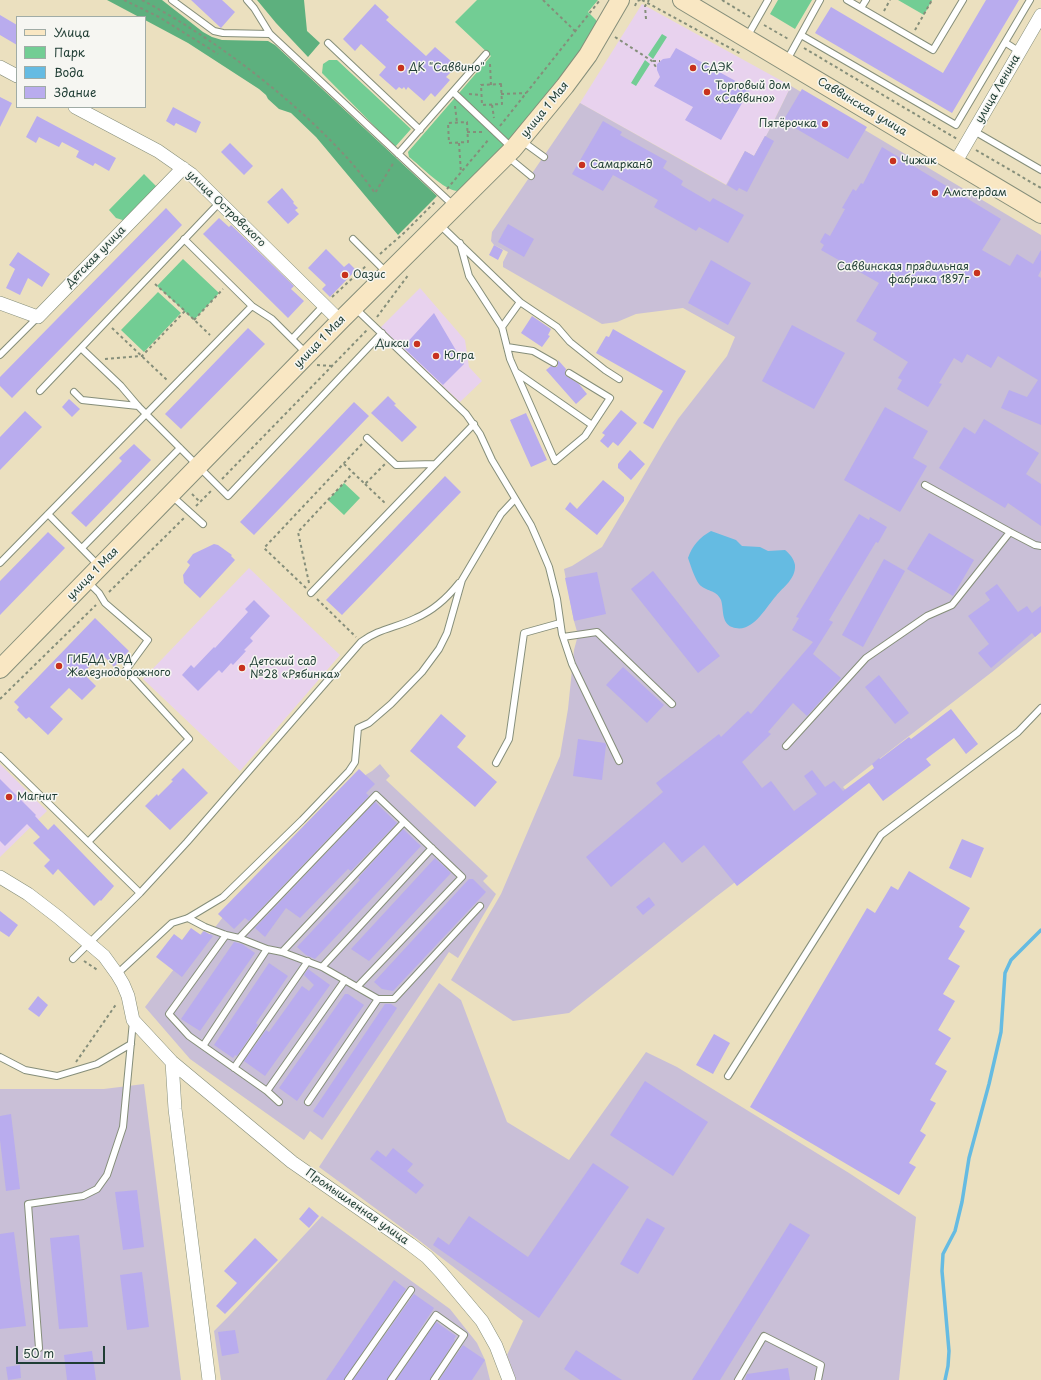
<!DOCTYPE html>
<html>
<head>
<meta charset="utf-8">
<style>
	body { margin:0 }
	#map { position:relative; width:1041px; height:1380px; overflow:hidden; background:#ebe0bf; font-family:"Playpen Sans",sans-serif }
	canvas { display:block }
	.legend { position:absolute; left:16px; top:16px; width:130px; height:92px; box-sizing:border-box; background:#f6f6f2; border:1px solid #a0aca6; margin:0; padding:5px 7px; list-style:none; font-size:12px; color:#1f3d34 }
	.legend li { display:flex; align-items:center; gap:8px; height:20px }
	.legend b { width:20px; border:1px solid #a0aca6 }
	.scale { position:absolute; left:16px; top:1346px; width:89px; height:18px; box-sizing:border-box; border:2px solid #1f3d34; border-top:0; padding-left:5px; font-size:12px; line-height:14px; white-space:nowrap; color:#1f3d34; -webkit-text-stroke:3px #f6f6f2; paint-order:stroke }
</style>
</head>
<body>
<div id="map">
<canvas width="1041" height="1380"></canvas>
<ul class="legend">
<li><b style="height:5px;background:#f9e7c3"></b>Улица</li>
<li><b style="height:11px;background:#72cd94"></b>Парк</li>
<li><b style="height:11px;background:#65bbe2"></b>Вода</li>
<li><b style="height:11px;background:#b9acee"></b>Здание</li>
</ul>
<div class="scale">50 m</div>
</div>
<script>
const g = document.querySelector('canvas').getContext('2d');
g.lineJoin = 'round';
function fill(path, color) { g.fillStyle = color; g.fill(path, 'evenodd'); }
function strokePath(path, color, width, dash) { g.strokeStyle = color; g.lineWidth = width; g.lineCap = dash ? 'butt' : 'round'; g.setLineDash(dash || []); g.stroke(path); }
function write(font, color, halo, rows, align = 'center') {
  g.font = font + ' "Playpen Sans",sans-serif'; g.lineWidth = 3; g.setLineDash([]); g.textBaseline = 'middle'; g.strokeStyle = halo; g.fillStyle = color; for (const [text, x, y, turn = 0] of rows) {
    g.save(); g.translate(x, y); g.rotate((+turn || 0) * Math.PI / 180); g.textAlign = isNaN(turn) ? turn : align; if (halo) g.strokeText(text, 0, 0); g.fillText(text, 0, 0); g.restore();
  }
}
fill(new Path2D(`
	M642,4L791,86L766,137L765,136L754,156L745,151L727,185L580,103Z
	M420,288L465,340L469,367L482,381L460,402L380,328Z
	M249,568L340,655L240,771L143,679Z
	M0,764L47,811L0,857Z`), '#e8d2ee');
fill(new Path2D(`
	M791,86L1041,235V632L992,672L843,787L850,795L717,896L569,1013L513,1021L451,980L501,894L560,756L568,709L574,650L578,635L574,621L564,569L572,566L602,547L663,443L678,419L727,356L735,337L683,308L636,314L617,322L602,324L503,267V262L508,252L494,245L491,241L492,232L580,103L726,185L745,151L754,156L765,136H766L772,125Z
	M380,764L390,776L386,780L488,876L483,881L496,894L458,958L449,952L322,1140L310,1131L304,1140L190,1059L145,1007L203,931L209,935L227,912L364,776L372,771Z
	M439,983L461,1000L507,1122L569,1160L646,1052L677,1067L849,1173L916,1217L899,1380H516L507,1355L523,1321L416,1238L319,1167Z
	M144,1084L181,1380H0V1089H104Z
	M322,1216L450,1309L477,1343L485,1360L490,1380H221L214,1331L229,1316Z`), '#c9bfd7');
fill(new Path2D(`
	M477,0H598L588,12L596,20L598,25L542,107L460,191C446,193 421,166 409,157L408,152L491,56L455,22Z
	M778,0H812L795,29L770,14Z
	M898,0H932L924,15Z
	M662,34L667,37L653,59L648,55Z
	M329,60H337L411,129L395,147L322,73L323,64Z
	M645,60L650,64L636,86L631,83Z
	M144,174L158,188L126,221L116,218L109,210Z
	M183,259L219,293L194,320L157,286Z
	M158,292L181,313L144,352L121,330Z
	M344,483L360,498L344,515L328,500Z`), '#72cd94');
fill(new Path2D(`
	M107,0H162L203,32L212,37L222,40L268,41L275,45L437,196L398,235L316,137L291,113L279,109L268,99L266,95L259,89L188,43L145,20V17H139Z
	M257,0H304L307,31L320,43L308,57L276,23Z`), '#5db07e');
fill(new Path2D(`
	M711,531L736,540L742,546L760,547L768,551L785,550C790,554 794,559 795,565C796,579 783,587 776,596C765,608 752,635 732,627C721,623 724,609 721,600C716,589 706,592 699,584C694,577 691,566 688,558C692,546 700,537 711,531Z`), '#65bbe2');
strokePath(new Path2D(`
	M945,1380L948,1366L949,1351L942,1271L943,1254L955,1231L962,1202L969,1158L989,1084L1001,1032L1005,973L1011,960L1041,930`), '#65bbe2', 3.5);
fill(new Path2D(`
	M191,0H222L235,12L221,28Z
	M986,0H1019L952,113L815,33L831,7L943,73Z
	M375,4L389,17L386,20L426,56L435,47L451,61L447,65L453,70L446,77L450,80L435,97L431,93L424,101L408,87L406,90L404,87L402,89L399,87L396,90L379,75L386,67L361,44L355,51L343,39Z
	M0,15L17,25V45L0,35Z
	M676,48L750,89L721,140L685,120L693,107L654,86L660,77L657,70V64L663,59L670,58Z
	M802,89L867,127L848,159L783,121Z
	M0,97L12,103L0,127Z
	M173,107L201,122L196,133L176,123L174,126L166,121Z
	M37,116L116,158L109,171L95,163L93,166L76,157L79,151L62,142L59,147L39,137L36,143L26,137Z
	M603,121L622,132L620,135L667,161L663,168L683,181L681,185L710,202L713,198L744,215L728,243L699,227L696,231L654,207L658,200L613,175L603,191L572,174Z
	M765,136L774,141L747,192L739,188L737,191L727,185L745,151L754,156Z
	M230,143L253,166L244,175L221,152Z
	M882,147L1001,219L982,250L1010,266L1017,254L1033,264L1041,250V270L1038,276L1041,278V425L1001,408L1009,390L1027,397L1038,380L998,356L991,368L967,354L962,363L954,358L939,383L942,384L928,407L897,389L902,380L898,378L908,362L873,340L877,333L856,321L879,283L821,250L824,245L820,242L825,233L830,236L845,209L842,208L853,189L856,191L861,183L863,184Z
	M282,188L294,202L293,203L298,208L295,210L299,214L288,224L267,202Z
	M166,208L182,225L12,398L0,386V377Z
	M219,218L229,227L231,225L294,286L291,289L304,301L288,318L203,234Z
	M508,224L534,239L524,257L498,242Z
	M494,245L503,250L498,260L489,255Z
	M326,249L344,267L349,263L356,270L330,297L322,289L326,285L308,268Z
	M18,252L50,274L42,287L28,278L20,295L6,288L15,269L9,265Z
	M711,260L751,283L728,325L688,303Z
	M434,313L464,364L443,385L403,347Z
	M532,316L551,329L548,335L550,336L542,347L521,333Z
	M792,325L845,353L814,409L762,381Z
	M248,328L265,344L181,429L165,414Z
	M613,329L686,371L653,429L643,423L663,391L596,353L606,336L609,337Z
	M558,360L566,369L565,373V375L579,384L587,394L576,404L546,370L551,366L554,367H557L558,363Z
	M388,396L396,404L394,405L417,427L402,442L371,413Z
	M69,399L80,409L72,417L62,407Z
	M354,402L369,416L254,535L240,522Z
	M885,407L928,431L913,458L927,466L900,512L844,480Z
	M621,410L637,423L618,446L613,442L608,448L600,441L605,435L602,433Z
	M25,411L42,427L0,470V437Z
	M526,413L547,460L531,467L510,420Z
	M984,419L1039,453L1026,474L1041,484V526L1008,503L1005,508L939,468L964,427L975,434Z
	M134,444L151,460L86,527L71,513L122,461L119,458Z
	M630,450L645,464L631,480L618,468V464Z
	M445,476L461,492L342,615L326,600Z
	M603,480L624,497V501L597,535L565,509L570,502L577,509Z
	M859,514L869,520L870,517L887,527L878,543L876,542L829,620L833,622L813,654L841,678L807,716L793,703L768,732L771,734L742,762L762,788L771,781L794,811L817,794L804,776L812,770L825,787L834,781L843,791L874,768L872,764L879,758L880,759L909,737L911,739L951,709L978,744L966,754L954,738L926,759L931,765L883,801L869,783L737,886L704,845L682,863L664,842L611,887L586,857L663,792L656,783L719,734L721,737L748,711L751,714L813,642L792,630L799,618L796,617Z
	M48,532L65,548L0,615V581Z
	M929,533L974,560L953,596L907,569Z
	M214,544L218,545L232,555L231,556L235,560L200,598L184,583L183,575L190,565L187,562L193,554Z
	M884,559L905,571L863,647L842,635Z
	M653,571L720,656L698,673L631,589Z
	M597,572L606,614L574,621L565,578Z
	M997,584L1018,612L1027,606L1032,613L1041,606V632L1035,637L1032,633L991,668L978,653L989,644L968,616L990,600L985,593Z
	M254,600L270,616L250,638L253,641L244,650L246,651L233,665L231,663L222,673L219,670L198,691L182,675L191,665L194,668L214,647L215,648L248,612L245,609Z
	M95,618L129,651L114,667L102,654L83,673L96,686L82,700L69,688L50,707L63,719L48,735L29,717L26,719L17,710L19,707L14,702Z
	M623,667L664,705L647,723L606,685Z
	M879,675L909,713L895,724L865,687Z
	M441,714L466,736L457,747L497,782L475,807L410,751Z
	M578,739L605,743L606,745L602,780L573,776Z
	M183,768L208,793L170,830L145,806L157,794L158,796L173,781L171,780Z
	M359,769L375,784L366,793L369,796L249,921L245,918L234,929L218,914Z
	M0,779L36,815L35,816L48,830L54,824L114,886L101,901L100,900L94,906L58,869L53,875L44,866L50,860L33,843L40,837L27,824L5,846L0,841Z
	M375,802L397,823L351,871L348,869L300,918L286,908L265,937L255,928Z
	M403,829L421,846L315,959L306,955L297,947L360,880L358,878Z
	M962,839L984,848L971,878L949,868Z
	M435,858L451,873L369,961L351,949Z
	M909,871L970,908L959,927L965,931L948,959L960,966L943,994L955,1001L938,1030L951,1038L935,1064L947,1071L930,1100L936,1103L920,1131L926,1135L909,1163L916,1167L899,1195L750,1107L867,908L875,913L891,886L898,890Z
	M469,879H473L486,892L393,991L382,989L374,982Z
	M649,897L655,905L643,915L636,907Z
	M0,911L18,925L9,937L0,931Z
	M191,928L201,935L204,931L213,936L182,977L156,957L174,934L182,940Z
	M234,942L242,944L255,953L200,1031L181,1019Z
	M269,963L288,976L256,1023L258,1025L237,1056L235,1055L233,1058L214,1045Z
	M308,969L330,985L265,1076L244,1061L266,1030L269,1032L302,986L309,991L314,985L304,975Z
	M345,994H348L364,1005L297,1101L279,1088Z
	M38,996L48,1005L39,1017L28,1009Z
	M385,1004H391L397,1008L323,1118L313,1111Z
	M714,1034L730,1043L713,1074L696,1065Z
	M645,1081L708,1122L673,1176L610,1135Z
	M11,1114L20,1189L6,1191L0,1140V1116Z
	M393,1148L413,1164L407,1171L424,1185L416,1194L370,1159L377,1150L386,1157Z
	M593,1163L629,1187L539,1318L433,1245L438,1237L449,1245L469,1216L528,1257Z
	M137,1190L144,1247L123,1250L115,1192Z
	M309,1207L319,1216L309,1228L299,1219Z
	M647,1218L665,1228L638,1274L620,1264Z
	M790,1223L810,1235L720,1380H692Z
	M14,1232L26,1326L0,1329V1234Z
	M79,1235L88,1327L59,1329L50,1238Z
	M255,1238L278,1260L225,1314L216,1306L237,1283L224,1271Z
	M142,1272L149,1327L127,1330L120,1275Z
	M394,1280L406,1289L344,1380H326Z
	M414,1294L434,1308L387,1380H353Z
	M436,1322L456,1336L454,1339L455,1340L430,1380H396Z
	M235,1330L239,1353L222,1356L218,1332Z
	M463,1345L485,1360L472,1380H439Z
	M576,1350L622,1380H580L564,1369Z
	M92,1351L96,1380H67L64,1355Z
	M20,1365L21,1378L8,1380L6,1367Z
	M788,1368L790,1380H745L747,1374Z`), '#b9acee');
const lane = new Path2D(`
	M172,0L214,31L223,33L270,34
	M247,0L254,8L270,34L453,205
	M847,0L933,50L963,0
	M861,8L866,0
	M801,35L956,125L1030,0
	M747,37L768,0
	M328,43L420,130
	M1006,43L1020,52
	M787,60L820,0
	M453,92L511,147
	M974,131L1041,170
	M522,141L544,157
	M398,154L486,54
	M508,157L531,176
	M439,224L520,302L557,327L570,342L605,370L619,379
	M184,239L252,306L272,319L306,353
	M353,239L387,273
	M460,243L469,276L502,327L510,359L555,461L585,436L610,398L569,373
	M355,308L466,414L480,434L492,460L531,525L538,541L549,567L557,599L562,634L572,664L619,761
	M502,327L520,302
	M292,339L324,305
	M507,347L533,351L554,363
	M81,348L121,386L138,406L228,496L382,333
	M0,355L38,317
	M516,372L592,425
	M40,391L220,202
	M74,392L82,400L138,406
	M367,438L396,465L435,464
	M925,485L1010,532L1035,545L1041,546
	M172,496L203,524
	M48,514L99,566
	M82,548L180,448
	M0,563L252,306
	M88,582L99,593L105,603L148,640L126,670L189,739L88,842
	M311,593L474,424
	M563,637L597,632L672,704
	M786,746L866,658L927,616L952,605L1010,532
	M0,756L140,893
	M496,763L509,739L524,633L560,623
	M188,918L205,927L226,935L239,938L267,949L282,952L322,967L378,999L308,1102
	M226,935L169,1014L189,1036L267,1091L279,1102
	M239,938L376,795L462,877L357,987
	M282,952L404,822
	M73,959L140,893L187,842L361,642C380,628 396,628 416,618C432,611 448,597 459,583
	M322,967L432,848
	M117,974L172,923L188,918L223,897L302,820L349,771L355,762L358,728L369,723L391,704L422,672L439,649L447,633L462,580L501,514L515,499
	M378,999H394L480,906
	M203,1046L267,949
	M0,1057L25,1070L57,1076L97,1064L131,1044
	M234,1068L308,961
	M728,1076L881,835L1018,732L1041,708
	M267,1091L345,980
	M39,1348L28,1204L83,1196L97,1189L107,1175L123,1127L133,1021
	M348,1380L411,1290
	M391,1380L436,1315L464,1335L434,1380
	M738,1380L764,1336L821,1365L818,1380`);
const street = new Path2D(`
	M0,67L17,76
	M75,107L158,151L191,174L340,321
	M955,163L1041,15
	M0,303L38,317L183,168
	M0,877L28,894L58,917L104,956L117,974L123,984L128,996L133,1020L172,1062L292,1162L410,1244L427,1257L441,1272L482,1321L496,1346L509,1380
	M172,1062L175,1109L209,1380`);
const secondary = new Path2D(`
	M682,0L1041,214
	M0,669L340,321L513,149L565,86L588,55L620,0`);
strokePath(lane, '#858e7a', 8);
strokePath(street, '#858e7a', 14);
strokePath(secondary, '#858e7a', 20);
strokePath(new Path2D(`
	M124,0L159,17L218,54
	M142,0C214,38 294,99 349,160C358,170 367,182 375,193L394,162
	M543,0L575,31
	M642,0L741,54
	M722,0L750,17
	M635,6L637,1L641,0
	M884,11L890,0
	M646,19L645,6L649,0
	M764,25L790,40
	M915,30L932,0
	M615,37L652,61L656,67
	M804,48L957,139
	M653,61H660
	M490,64L491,85
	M501,84L502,104L482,105L481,85Z
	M469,94L481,95
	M501,94L526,93
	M492,105L494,118
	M455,106L457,123
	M467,122L468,142L449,143L448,123Z
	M500,126L600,0
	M467,132H482
	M459,143L461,173
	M976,150L1041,188
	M447,189L489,139
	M380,254L405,232L436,201
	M155,284L185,311
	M332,297L367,265
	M377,317L409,274
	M194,320L223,289
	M112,328L167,380
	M105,359L142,356L185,311L210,335
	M317,365L332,366
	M344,464L365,484L385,464
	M222,479L367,330
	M365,484L386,504
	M192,494L200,502
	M196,506L211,491
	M309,583L298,532L353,473
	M306,588L264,548L362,444
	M109,592L184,518
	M317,599L356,637
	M0,699L96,605
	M84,961L99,971
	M76,1062L117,1003`), '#858e7a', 2, [3, 3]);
strokePath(lane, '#fff', 6);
strokePath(street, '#fff', 13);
strokePath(secondary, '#f9e7c3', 18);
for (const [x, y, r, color] of [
	[401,68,4,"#c8321e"],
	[693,68,4,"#c8321e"],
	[707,92,4,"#c8321e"],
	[825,124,4,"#c8321e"],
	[893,161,4,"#c8321e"],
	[582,165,4,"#c8321e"],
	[935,193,4,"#c8321e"],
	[977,273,4,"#c8321e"],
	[345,275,4,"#c8321e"],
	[417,344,4,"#c8321e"],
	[436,356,4,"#c8321e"],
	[59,666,4,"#c8321e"],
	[242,668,4,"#c8321e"],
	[9,797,4,"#c8321e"]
]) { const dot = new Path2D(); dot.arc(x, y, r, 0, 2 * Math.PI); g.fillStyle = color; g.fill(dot); strokePath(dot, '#f6f6f2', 1.5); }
write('11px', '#1f3d34', '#f6f6f2', [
	["ДК \"Саввино\"",409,68],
	["СДЭК",701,68],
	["Торговый дом",715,86],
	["«Саввино»",715,99],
	["Пятёрочка",817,124,"right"],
	["Чижик",901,161],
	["Самарканд",590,165],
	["Амстердам",943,193],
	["Саввинская прядильная",969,267,"right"],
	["фабрика 1897г",969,280,"right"],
	["Оазис",353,275],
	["Дикси",409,344,"right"],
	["Югра",444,356],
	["ГИБДД УВД",67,660],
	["Железнодорожного",67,673],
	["Детский сад",250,662],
	["№28 «Рябинка»",250,675],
	["Магнит",17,797]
], 'left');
write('11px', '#1f3d34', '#f6f6f2', [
	["улица Ленина",998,89,-60],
	["Саввинская улица",862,107,31],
	["улица 1 Мая",545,110,-51],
	["улица Островского",226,209,44],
	["Детская улица",96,257,-46],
	["улица 1 Мая",320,342,-46],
	["улица 1 Мая",93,574,-46],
	["Промышленная улица",357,1207,35]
]);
</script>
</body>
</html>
